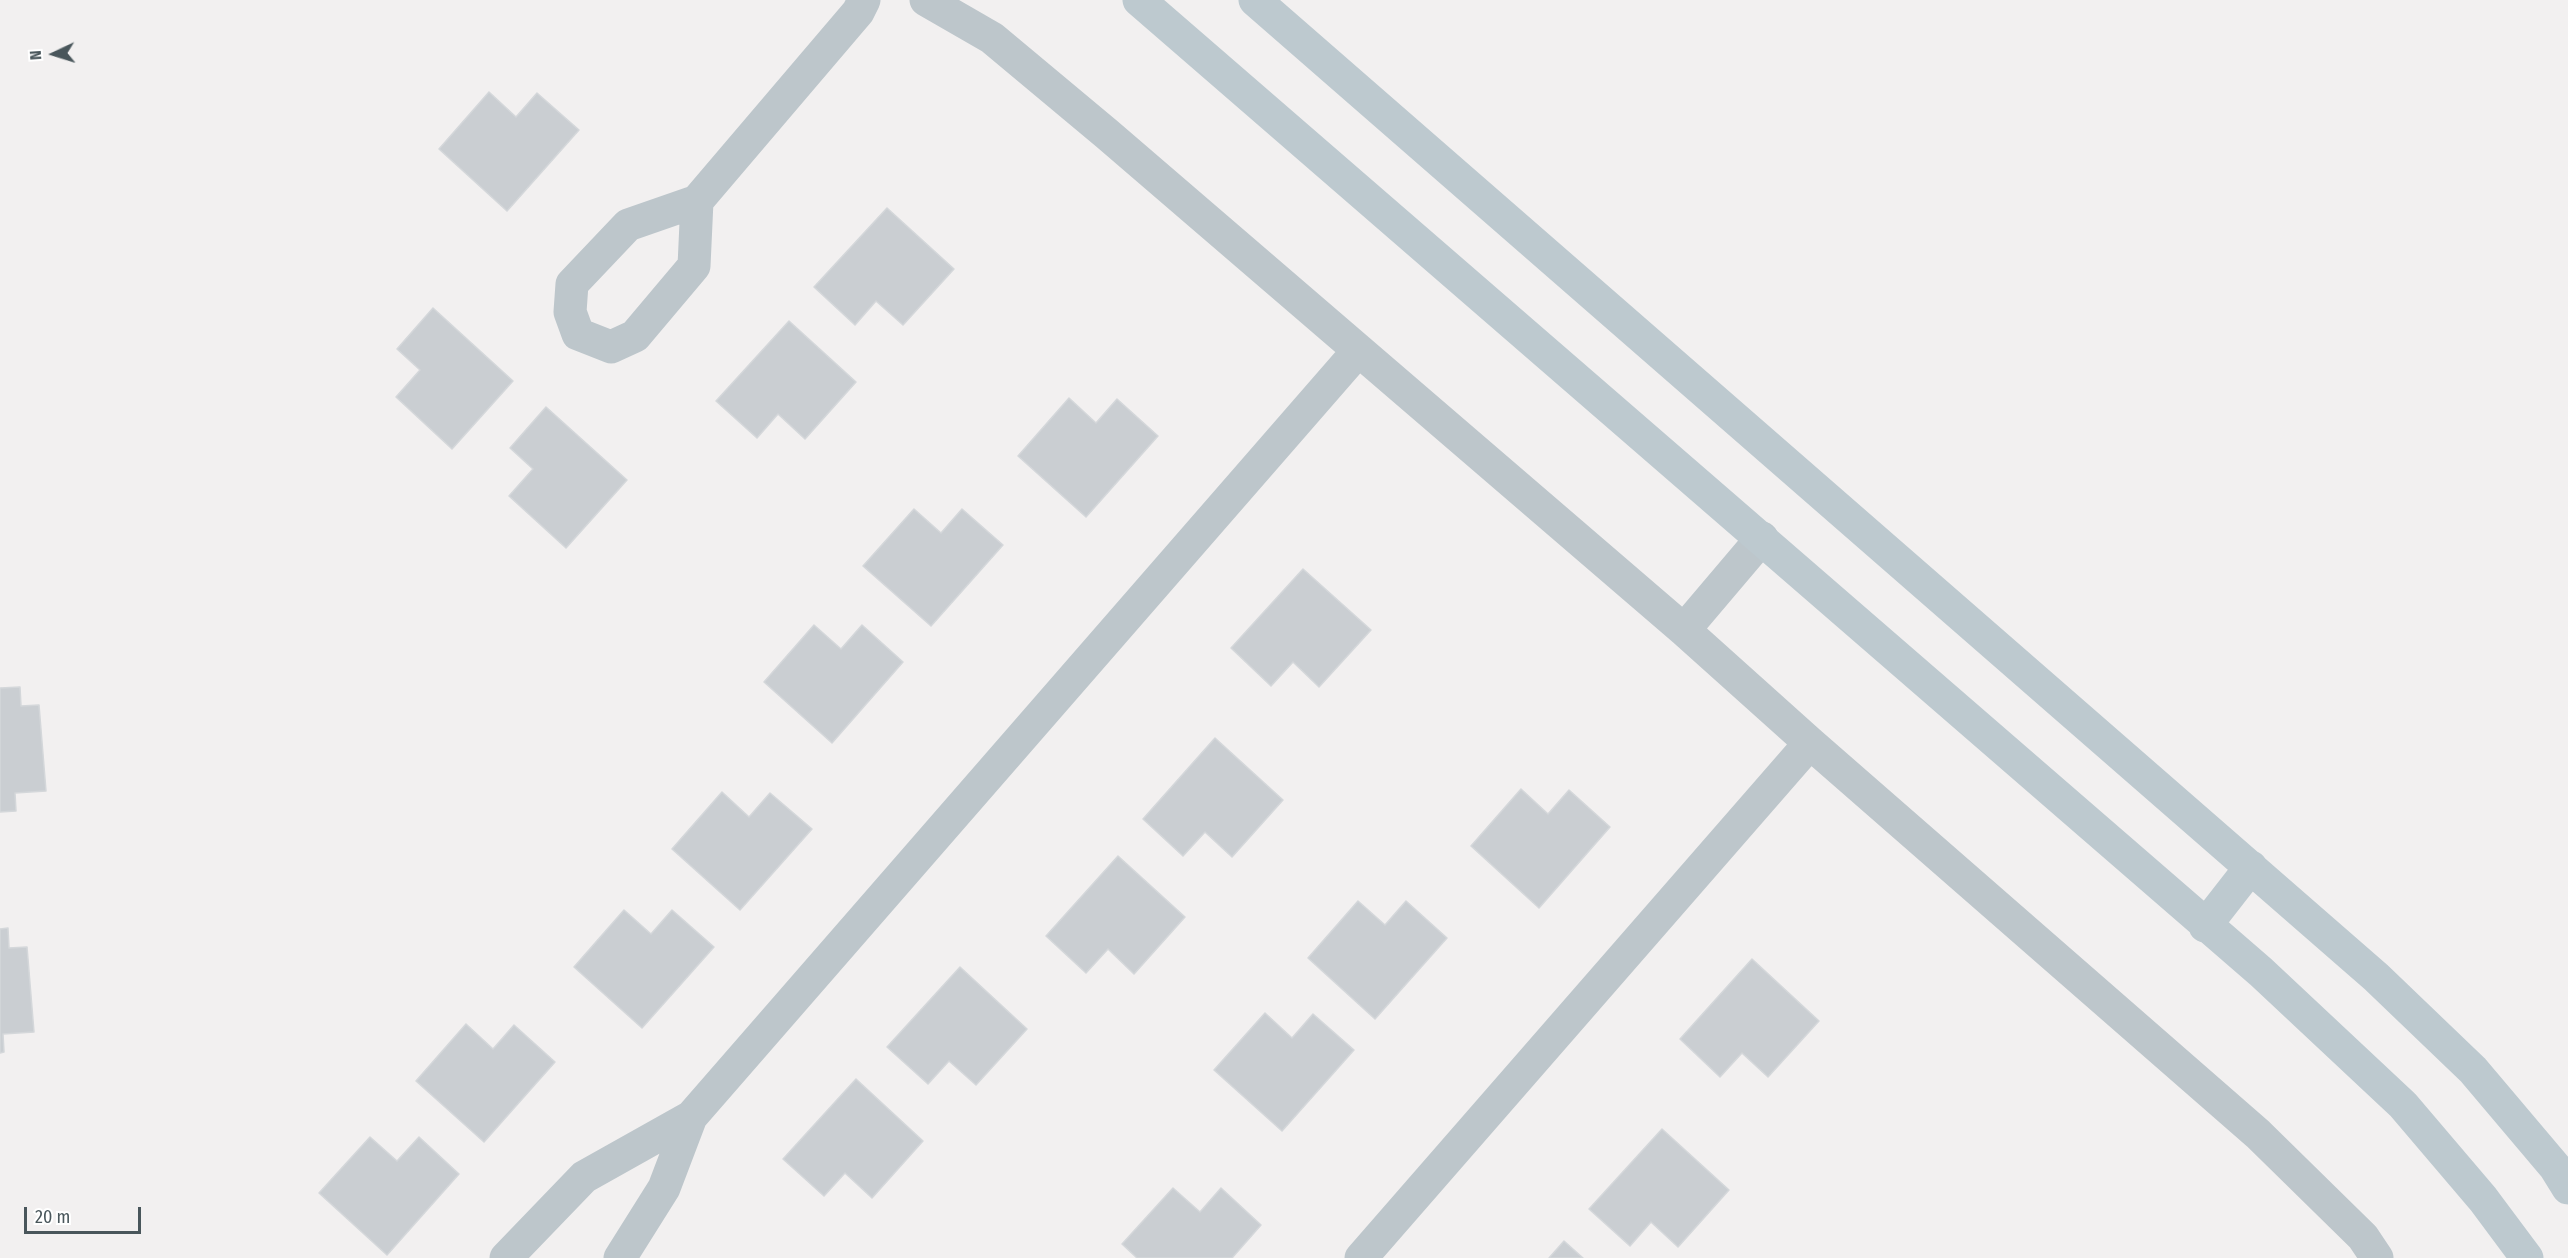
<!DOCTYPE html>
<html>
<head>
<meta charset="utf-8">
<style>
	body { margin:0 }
	#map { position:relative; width:2568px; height:1258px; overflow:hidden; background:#f2f0f0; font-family:"Fira Sans Condensed",sans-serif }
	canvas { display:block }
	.north { position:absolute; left:24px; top:24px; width:60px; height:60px; -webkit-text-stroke:4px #fff; paint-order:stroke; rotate:266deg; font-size:16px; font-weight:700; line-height:24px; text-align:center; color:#49565b }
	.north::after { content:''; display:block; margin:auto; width:21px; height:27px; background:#49565b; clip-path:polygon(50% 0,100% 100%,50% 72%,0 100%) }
	.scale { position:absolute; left:24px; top:1207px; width:117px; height:27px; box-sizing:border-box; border:3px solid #49565b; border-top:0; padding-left:8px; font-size:18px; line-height:21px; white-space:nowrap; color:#49565b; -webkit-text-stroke:4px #fff; paint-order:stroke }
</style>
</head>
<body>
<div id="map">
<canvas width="2568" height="1258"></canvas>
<div class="north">N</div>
<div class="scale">20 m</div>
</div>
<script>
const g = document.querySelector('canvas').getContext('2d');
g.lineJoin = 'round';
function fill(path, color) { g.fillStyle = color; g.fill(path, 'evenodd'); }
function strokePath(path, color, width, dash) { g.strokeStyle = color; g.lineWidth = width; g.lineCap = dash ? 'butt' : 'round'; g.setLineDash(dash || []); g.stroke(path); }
const building = new Path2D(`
	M489,92L516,117L537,93L579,130L507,211L439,149Z
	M887,208L954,269L903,325L876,301L855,325L814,287Z
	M433,308L513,381L452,449L396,397L420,370L397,349Z
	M789,321L856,382L805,439L778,414L757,438L716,401Z
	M1069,398L1096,423L1117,399L1158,436L1086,517L1018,456Z
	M546,407L627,480L566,548L509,496L533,469L510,448Z
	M914,509L941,533L962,509L1003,545L931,626L863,566Z
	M1303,569L1371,630L1319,687L1293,662L1271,686L1231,648Z
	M814,625L841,649L862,625L903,662L832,743L764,682Z
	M20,687L21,706L39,705L46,791L15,793L16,811L0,812V688Z
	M1215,738L1283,800L1232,857L1205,832L1183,856L1143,819Z
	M1521,789L1548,814L1569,790L1610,827L1539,908L1471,846Z
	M722,792L749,817L770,793L812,829L740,910L672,849Z
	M1118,856L1185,917L1134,974L1108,949L1086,973L1046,936Z
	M1358,901L1385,925L1406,901L1447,938L1375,1019L1308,958Z
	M624,910L651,934L672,910L714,947L642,1028L574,967Z
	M8,928L9,948L27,947L34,1032L3,1034L4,1052L0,1053V929Z
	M1752,959L1819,1021L1768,1077L1742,1053L1720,1077L1680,1039Z
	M960,967L1027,1029L976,1085L949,1061L928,1084L887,1047Z
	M1265,1013L1292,1038L1313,1014L1354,1050L1282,1131L1214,1070Z
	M466,1024L493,1049L514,1025L555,1062L484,1142L416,1081Z
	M856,1079L923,1141L872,1198L845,1173L824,1196L783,1159Z
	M1662,1129L1729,1190L1678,1247L1651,1222L1630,1246L1589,1209Z
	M370,1137L397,1161L419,1137L459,1174L387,1255L319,1193Z
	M1173,1188L1200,1212L1221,1188L1261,1225L1232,1258H1137L1122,1244Z
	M1564,1241L1583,1258H1549Z`);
fill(building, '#caced2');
strokePath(building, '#d4d7da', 1.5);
strokePath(new Path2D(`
	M926,0L992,38L1107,134L1684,630L1810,743L2258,1134L2363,1237L2377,1258
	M697,201L694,266L635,336L611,347L578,334L570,312L572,284L628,225L697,201L858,12L864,0
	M1684,630L1762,538
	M506,1258L584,1177L691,1117L1358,351
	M620,1258L664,1188L691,1117
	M1361,1258L1810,743`), '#bdc6cb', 33);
strokePath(new Path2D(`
	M1139,0L2261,972L2403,1105L2483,1199L2527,1258
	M1255,0L2376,977L2473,1070L2555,1167L2568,1188
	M2205,926L2251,867`), '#bdc9cf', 33);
</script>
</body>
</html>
